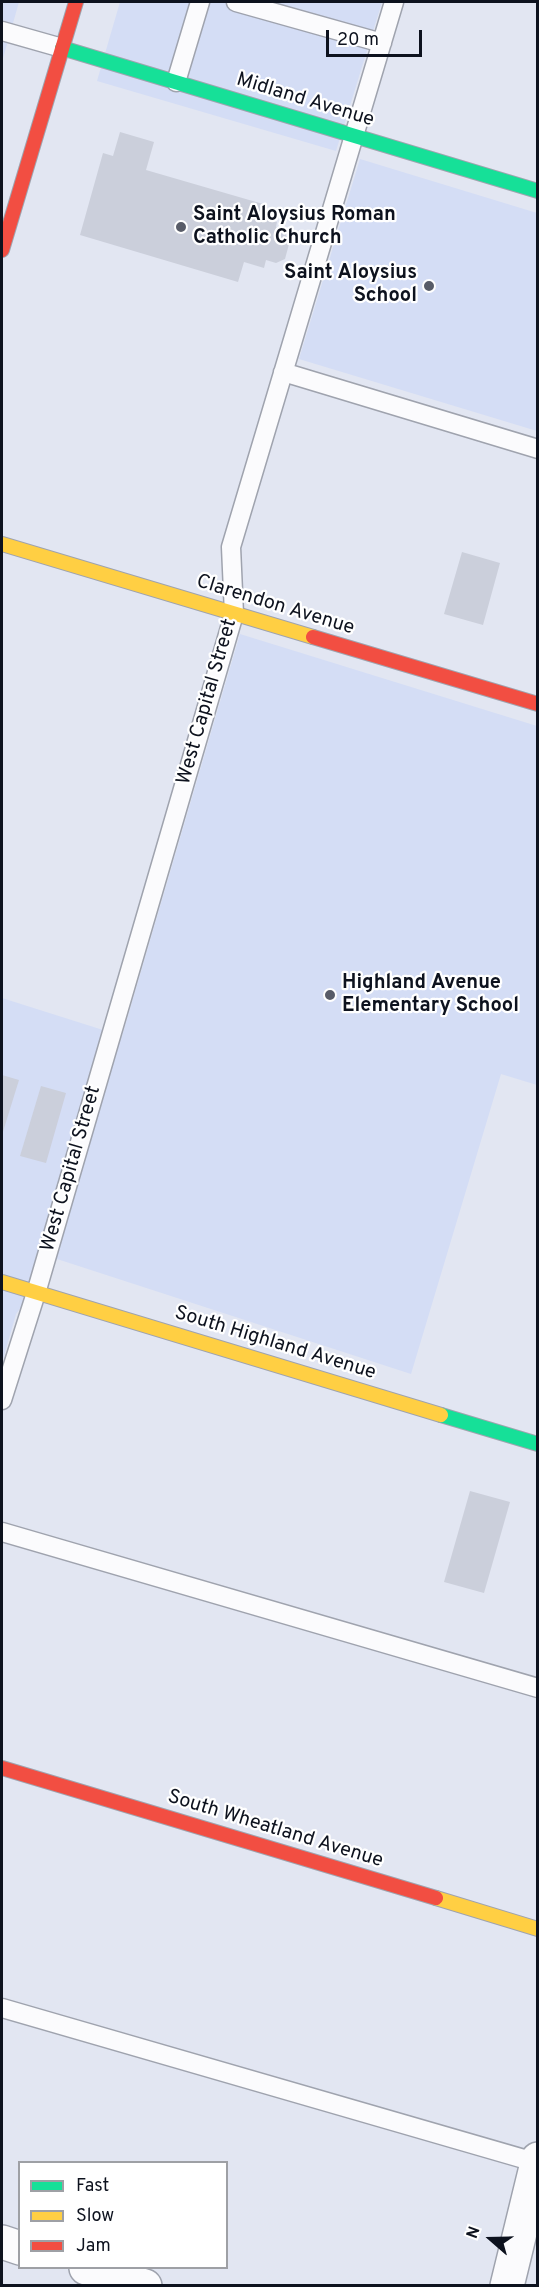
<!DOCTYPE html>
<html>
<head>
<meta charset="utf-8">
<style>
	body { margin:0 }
	#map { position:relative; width:539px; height:2287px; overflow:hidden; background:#e2e6f2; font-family:Overpass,sans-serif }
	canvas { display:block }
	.frame { position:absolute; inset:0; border:3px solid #0d121e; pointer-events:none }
	.legend { position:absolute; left:18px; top:2161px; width:210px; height:108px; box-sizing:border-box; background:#fff; border:2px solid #9ea0a5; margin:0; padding:8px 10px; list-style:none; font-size:18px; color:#0d121e }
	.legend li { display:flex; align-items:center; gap:12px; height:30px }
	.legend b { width:30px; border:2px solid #9ea0a5 }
	.north { position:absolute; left:461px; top:2209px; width:60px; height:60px; -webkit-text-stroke:4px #fff; paint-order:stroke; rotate:290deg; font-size:16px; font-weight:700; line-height:24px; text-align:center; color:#0d121e }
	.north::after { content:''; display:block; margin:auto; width:21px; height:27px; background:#0d121e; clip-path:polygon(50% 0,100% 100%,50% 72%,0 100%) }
	.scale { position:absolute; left:326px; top:30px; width:96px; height:27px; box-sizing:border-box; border:3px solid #0d121e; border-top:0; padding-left:8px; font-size:18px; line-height:21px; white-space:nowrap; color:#0d121e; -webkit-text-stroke:4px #fff; paint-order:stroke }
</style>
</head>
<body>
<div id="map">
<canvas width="539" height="2287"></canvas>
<div class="frame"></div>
<ul class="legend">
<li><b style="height:8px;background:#16e098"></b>Fast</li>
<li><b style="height:8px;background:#ffcf43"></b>Slow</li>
<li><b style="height:8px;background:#f24e42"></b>Jam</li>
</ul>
<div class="north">N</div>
<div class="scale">20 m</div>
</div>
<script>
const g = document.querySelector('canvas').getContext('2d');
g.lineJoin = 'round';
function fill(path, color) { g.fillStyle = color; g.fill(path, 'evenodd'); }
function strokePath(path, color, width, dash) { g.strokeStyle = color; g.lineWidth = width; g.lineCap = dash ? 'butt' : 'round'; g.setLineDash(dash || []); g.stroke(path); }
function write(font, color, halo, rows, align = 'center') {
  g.font = font + ' Overpass,sans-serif'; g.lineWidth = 4.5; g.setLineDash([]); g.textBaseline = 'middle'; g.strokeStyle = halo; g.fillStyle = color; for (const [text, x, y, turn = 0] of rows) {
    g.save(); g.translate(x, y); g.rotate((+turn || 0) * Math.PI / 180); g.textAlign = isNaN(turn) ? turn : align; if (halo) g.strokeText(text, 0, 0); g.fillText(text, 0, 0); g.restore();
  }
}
fill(new Path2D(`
	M2,2H19L2,62Z
	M120,2H382L336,151L97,81Z
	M360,159L537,213V431L299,359Z
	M240,634L537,726V1085L501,1074L411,1374L57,1259L16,1314L2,1363V998L122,1036Z`), '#d4ddf5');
fill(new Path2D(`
	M120,132L154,142L146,170L263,204L258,216L277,222L276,227L284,232L287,237L289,244L285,259L276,263L266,260L264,268L244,262L238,282L80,235L103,153L113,156Z
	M462,552L500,563L483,625L444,614Z
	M2,1075L19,1080L2,1135Z
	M41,1086L66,1093L46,1163L20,1156Z
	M470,1491L510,1502L484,1593L444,1582Z`), '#cbcfdb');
const lane = new Path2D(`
	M236,2L382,43
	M2,31L62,48
	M176,82L200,2
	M283,372L538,449
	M2,1400L36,1293L234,614L231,547L394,2
	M2,1532L538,1688
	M2,2008L538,2163`);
const street = new Path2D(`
	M2,2242L20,2248
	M86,2268L145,2286
	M507,2286L538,2159`);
const fast = new Path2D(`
	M62,48L538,191
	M441,1415L538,1444`);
const slow = new Path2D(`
	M2,544L313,637
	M2,1282L441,1415
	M436,1898L538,1929`);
const jam = new Path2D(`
	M2,250L76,2
	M313,637L538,704
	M2,1768L436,1898`);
strokePath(lane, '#9fa3ae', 21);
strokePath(street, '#9fa3ae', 36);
strokePath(fast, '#9fa3ae', 16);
strokePath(slow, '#9fa3ae', 16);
strokePath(jam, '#9fa3ae', 16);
strokePath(lane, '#fbfbfd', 18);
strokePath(street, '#fbfbfd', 33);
strokePath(fast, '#16e098', 14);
strokePath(slow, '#ffcf43', 14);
strokePath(jam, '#f24e42', 14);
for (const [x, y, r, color] of [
	[181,227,6,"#585c68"],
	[429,286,6,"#585c68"],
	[330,995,6,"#585c68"]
]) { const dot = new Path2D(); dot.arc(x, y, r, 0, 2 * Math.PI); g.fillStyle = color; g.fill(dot); strokePath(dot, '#fff', 2); }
write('20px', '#0d121e', '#fff', [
	["Midland Avenue",305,101,17],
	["Clarendon Avenue",275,606,17],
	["West Capital Street",208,702,-74],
	["West Capital Street",72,1169,-74],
	["South Highland Avenue",275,1344,17],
	["South Wheatland Avenue",275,1830,17]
]);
write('bold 20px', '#0d121e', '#fff', [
	["Saint Aloysius Roman",193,216],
	["Catholic Church",193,239],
	["Saint Aloysius",417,274,"right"],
	["School",417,297,"right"],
	["Highland Avenue",342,984],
	["Elementary School",342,1007]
], 'left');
</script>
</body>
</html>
